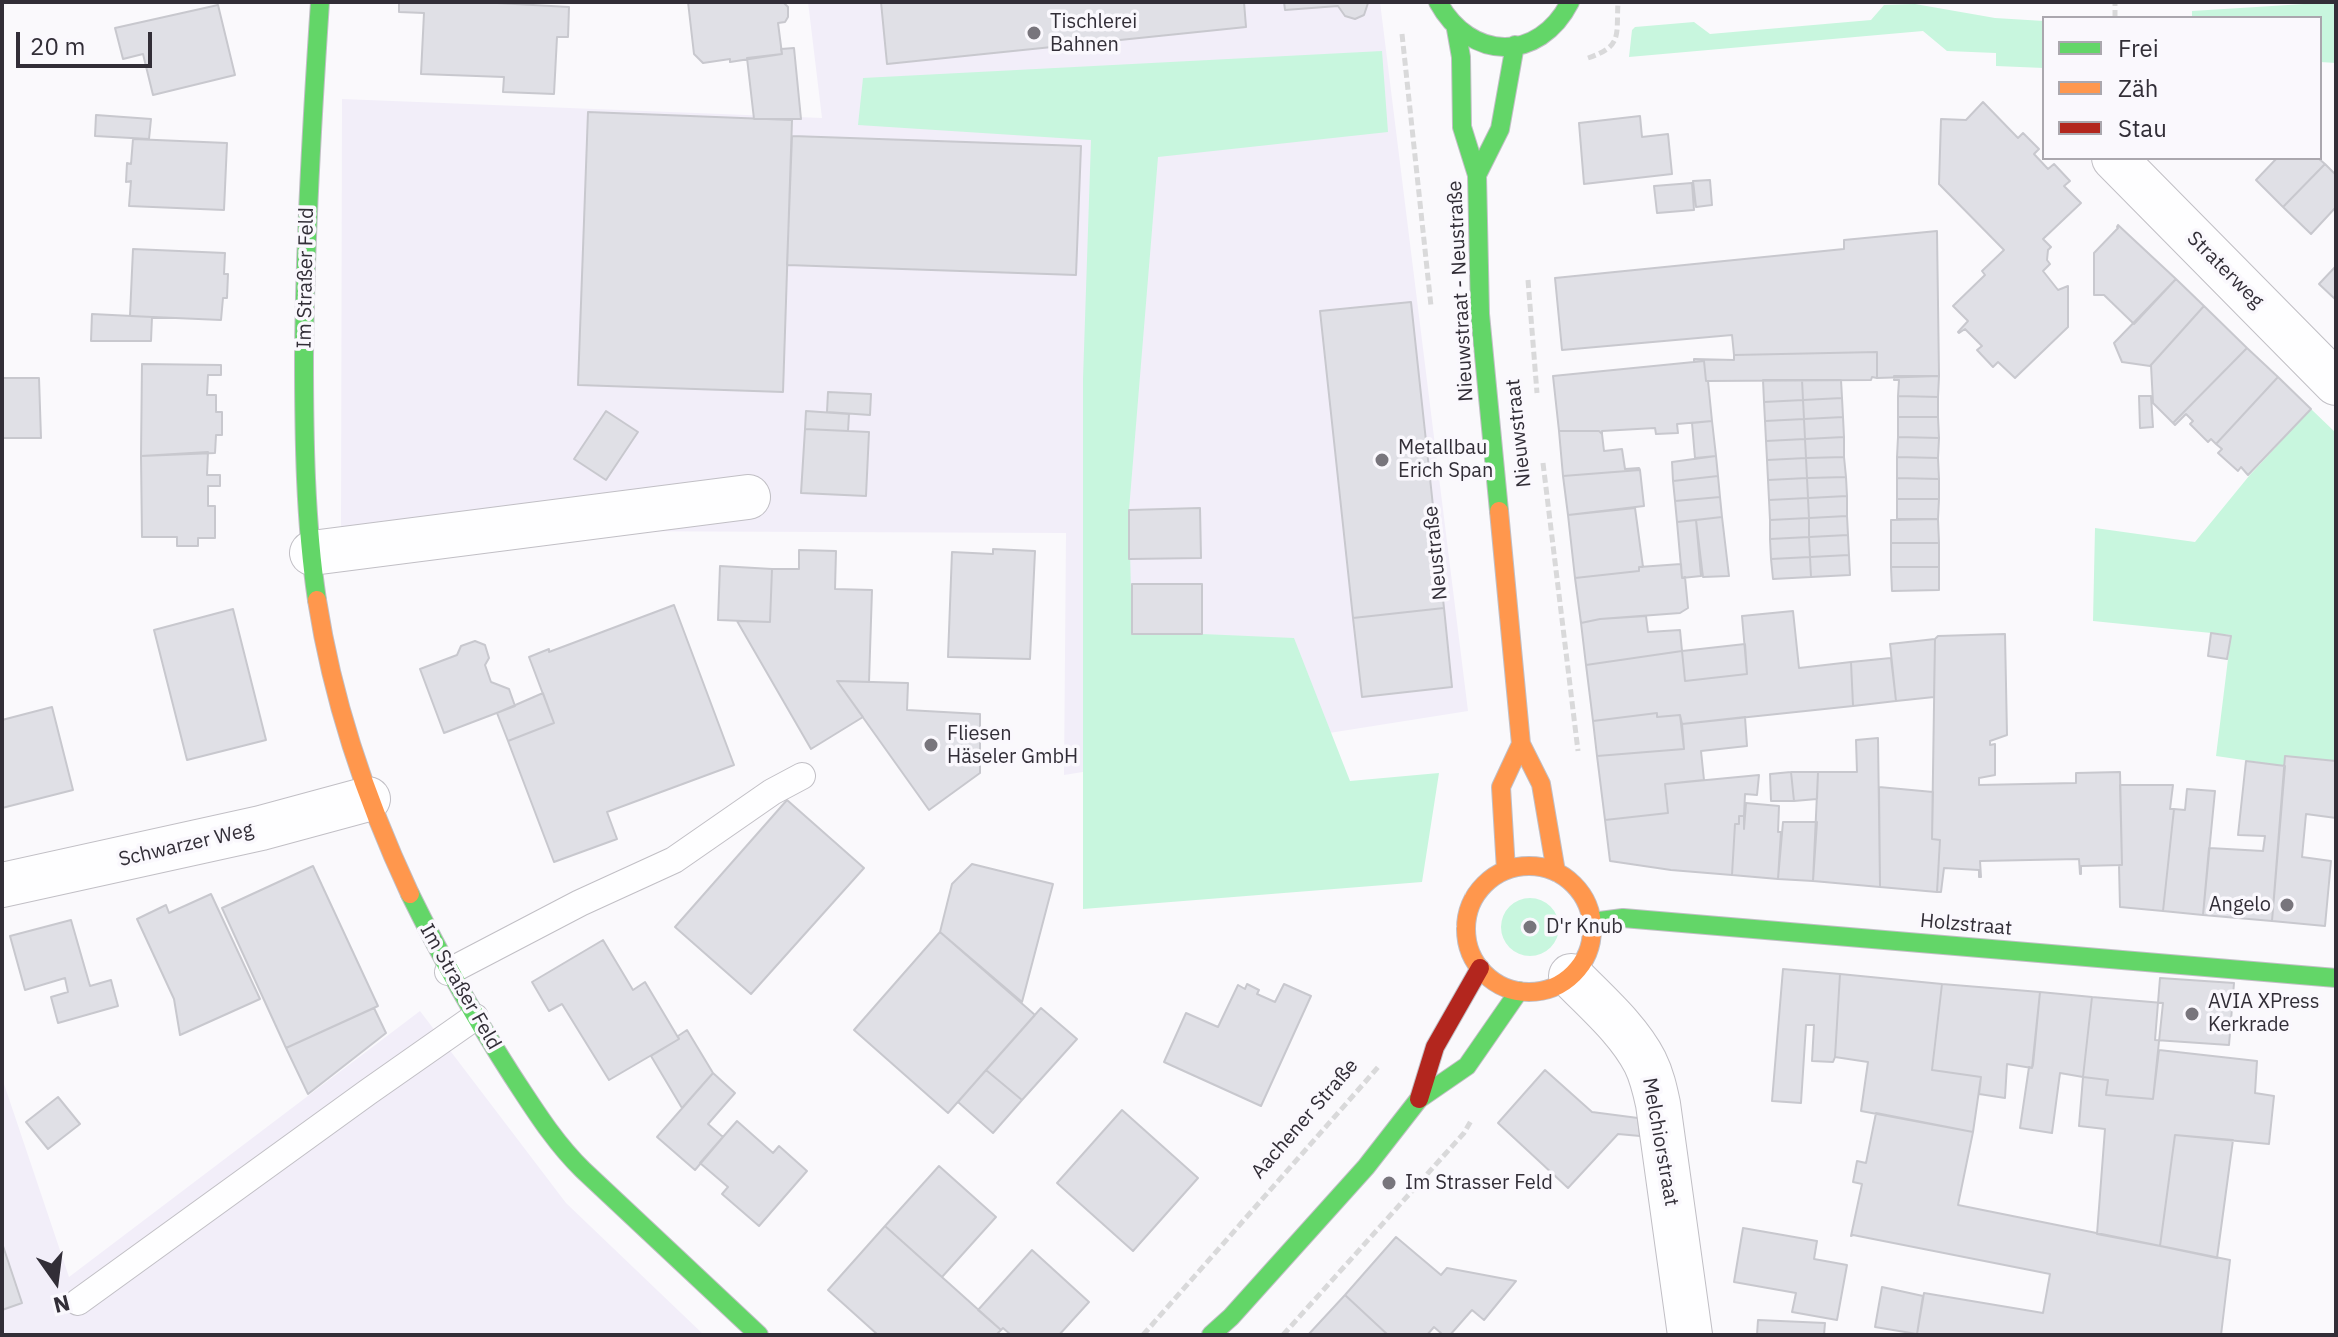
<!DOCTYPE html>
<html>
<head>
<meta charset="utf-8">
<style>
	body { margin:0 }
	#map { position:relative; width:2338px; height:1337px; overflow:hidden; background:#faf9fc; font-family:"IBM Plex Sans",sans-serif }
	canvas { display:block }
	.frame { position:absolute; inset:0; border:4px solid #322e37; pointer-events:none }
	.legend { position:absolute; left:2042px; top:16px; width:280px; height:144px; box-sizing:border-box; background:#faf8fd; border:2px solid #aaa7ae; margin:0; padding:10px 14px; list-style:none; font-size:24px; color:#322e37 }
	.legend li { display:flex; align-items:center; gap:16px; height:40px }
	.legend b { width:40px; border:2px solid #aaa7ae }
	.north { position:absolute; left:16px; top:1241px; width:80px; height:80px; -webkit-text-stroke:6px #faf8fd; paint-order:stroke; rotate:166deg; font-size:22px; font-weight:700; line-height:32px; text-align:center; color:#322e37 }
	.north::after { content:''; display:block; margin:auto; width:28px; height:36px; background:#322e37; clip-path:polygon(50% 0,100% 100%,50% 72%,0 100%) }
	.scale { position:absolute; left:16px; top:32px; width:136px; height:36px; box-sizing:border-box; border:4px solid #322e37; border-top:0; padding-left:10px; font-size:24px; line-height:28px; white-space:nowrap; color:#322e37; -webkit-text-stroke:6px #faf8fd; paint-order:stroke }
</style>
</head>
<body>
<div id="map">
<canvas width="2338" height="1337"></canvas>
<div class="frame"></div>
<ul class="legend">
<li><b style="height:10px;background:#63d668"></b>Frei</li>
<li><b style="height:10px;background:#ff974d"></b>Zäh</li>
<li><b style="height:10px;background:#b3261e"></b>Stau</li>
</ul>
<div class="north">N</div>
<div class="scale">20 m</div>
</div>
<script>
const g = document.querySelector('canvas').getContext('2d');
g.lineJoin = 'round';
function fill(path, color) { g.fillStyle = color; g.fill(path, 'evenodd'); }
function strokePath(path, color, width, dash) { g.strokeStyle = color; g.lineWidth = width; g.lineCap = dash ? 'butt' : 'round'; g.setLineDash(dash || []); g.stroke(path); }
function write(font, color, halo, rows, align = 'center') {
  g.font = font + ' "IBM Plex Sans",sans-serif'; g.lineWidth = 7; g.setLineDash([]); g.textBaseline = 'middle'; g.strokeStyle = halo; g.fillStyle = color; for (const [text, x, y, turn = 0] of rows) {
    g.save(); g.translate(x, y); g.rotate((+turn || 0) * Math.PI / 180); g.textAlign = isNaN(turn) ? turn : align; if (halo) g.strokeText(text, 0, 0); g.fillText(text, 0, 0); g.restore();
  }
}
fill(new Path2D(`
	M808,2H1380L1468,711L1064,775L1066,533L341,530L342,99L822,118Z
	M420,1011L566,1203L704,1335H2V1078L69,1277Z`), '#f2eef9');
fill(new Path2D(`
	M2336,2V63L2320,62V18H2192V11Z
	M1915,4L1995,18L2044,21V68L1996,66V53L1947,51L1923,31L1629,57L1632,30L1635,27L1694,22L1710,34L1871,20L1884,5Z
	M1382,51L1388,132L1158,157L1129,510L1132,634H1202L1294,638L1350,781L1439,773L1422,882L1083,909V379L1091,140L858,125L863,78Z
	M2311,409L2336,433V761L2286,756L2285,766L2216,756L2231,635L2093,621L2095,528L2195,542L2249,476Z
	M1501 927a29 29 0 1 1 58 0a29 29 0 1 1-58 0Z`), '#c8f6de');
const building = new Path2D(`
	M399,2H479L569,7L568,37H557L554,94L503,92L504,77L421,74L424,13L399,12Z
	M688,2H783L788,7V17L785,22L778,23L782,54L730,62V59L703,63L694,54Z
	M881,2H1244L1246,27L887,64Z
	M1284,2H1374L1368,3L1364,15L1355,19L1345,16L1338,6L1285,10Z
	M218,5L235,75L153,95L143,54L123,59L115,28Z
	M794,48L801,119H754L747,58L782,54L781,49Z
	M1983,102L2018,138L2023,133L2039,149L2034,154L2048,169L2054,164L2070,181L2064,186L2081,203L2043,239L2051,247L2048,250L2047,260L2050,264L2043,271L2058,290L2068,286V327L2015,378L1998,362L1993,367L1977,350L1982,346L1965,329L1959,333L1958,332L1968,321L1953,306L1985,275L1982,271L2004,250L1939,184L1941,119L1966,120Z
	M588,112L792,120L783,392L578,385Z
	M96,115L151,119L149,139L95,136Z
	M1640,116L1642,137L1668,134L1672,174L1584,184L1579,123Z
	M792,136L1081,146L1076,275L787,265Z
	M133,139L227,143L224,210L129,206L131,181L126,182L127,163L131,164Z
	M2277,158H2318L2325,164L2283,207L2256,180Z
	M2325,164L2336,175V207L2311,234L2283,207Z
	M1710,180L1712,205L1696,207L1693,181Z
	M1692,183L1694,210L1657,213L1654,186Z
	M2118,225L2176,279L2134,324L2104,295H2094V253L2118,228L2117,227Z
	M1937,231L1939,376L1877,378V352L1734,355L1732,335L1562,350L1555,278L1844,249V240Z
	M133,249L225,253L224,274H228L227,298H223L221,320L130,316Z
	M2336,266V300L2319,284Z
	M2176,279L2204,306L2150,366L2122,362L2114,343Z
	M1411,302L1444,608L1353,618L1320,311Z
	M2204,306L2247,348L2173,423L2153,403L2151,365Z
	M92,314L152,317L151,341H91Z
	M2247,348L2278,377L2216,444L2211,439L2208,442L2190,424L2193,421L2186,414L2175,425L2173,423Z
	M1877,352V378L1872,377L1871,380L1706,381L1704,361L1694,362V359L1734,360V355Z
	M1704,361L1706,381H1708L1712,421L1677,424L1678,433L1656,434L1655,428L1602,431V434L1599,431H1559L1553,376Z
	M142,364L221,365V375H208L207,395H216V412H222V435H216L215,453L141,456Z
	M1894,376H1939L1938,397L1898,396L1899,380H1894Z
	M2278,377L2311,409L2248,475L2241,467L2238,471L2218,453L2222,449L2216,444Z
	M2,378H39L41,438H2Z
	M1763,380H1802L1803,400L1764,402Z
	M1802,380H1841L1842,398L1803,400Z
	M828,392L871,394L870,415L827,412Z
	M1898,396L1938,397V417H1898Z
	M2139,396H2151L2153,427L2140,428Z
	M1842,398L1843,417L1804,419L1803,400Z
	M1803,400L1804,419L1765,421L1764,402Z
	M606,411L638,432L606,480L574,459Z
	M806,411L849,414L848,431L805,429Z
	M1843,417L1844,437L1805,439L1804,419Z
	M1898,417H1938L1939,438L1898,437Z
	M1804,419L1805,439L1766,441L1765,421Z
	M1712,421L1716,456L1695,458L1692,423Z
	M805,429L869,432L866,496L801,493Z
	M1559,431H1599L1602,434L1604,451L1622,449L1625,469L1639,468L1640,470L1563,476Z
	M1844,437V457L1806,458L1805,439Z
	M1898,437L1939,438L1938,458L1897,457Z
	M1805,439L1806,458L1767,460L1766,441Z
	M208,452L207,475H220V486H208V506H215V538H198V546H177V537H142L141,456Z
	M1716,456L1718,476L1673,481L1672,462Z
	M1844,457L1846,477L1807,478L1806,458Z
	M1897,457L1938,458L1939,479L1897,478Z
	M1806,458L1807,478L1768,480L1767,460Z
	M1640,470L1644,506L1568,515L1563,476Z
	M1718,476L1720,497L1675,501L1673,481Z
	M1846,477L1847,496L1808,498L1807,478Z
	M1807,478L1808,498L1769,500L1768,480Z
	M1897,478L1939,479V499H1897Z
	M1847,496V516L1809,518L1808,498Z
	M1720,497L1722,517L1677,522L1675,501Z
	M1808,498L1809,518L1770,520L1769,500Z
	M1897,499H1939L1938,519H1897Z
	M1200,508L1201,558L1129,559V510Z
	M1635,508L1643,567H1639V571L1575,578L1568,515Z
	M1847,516L1848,535L1809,537V518Z
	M1722,517L1729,576L1703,577L1696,520Z
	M1809,518V537L1770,539V520Z
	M1938,519L1939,543H1891V520Z
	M1696,520L1701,576L1682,578L1677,522Z
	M1848,535L1849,555L1810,557L1809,537Z
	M1809,537L1810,557L1771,559L1770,539Z
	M1891,543H1939V567H1891Z
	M993,549L1035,551L1030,659L948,657L952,552L993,554Z
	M799,550L836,551L835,589L872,590L869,682L837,681L863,717L811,749L737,621L770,622L772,569H799Z
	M1849,555L1850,575L1811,577L1810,557Z
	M1810,557L1811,577L1773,579L1771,559Z
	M1681,564L1682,578L1685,577L1688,608L1680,613L1600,619L1581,623L1575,578L1639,571V567Z
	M720,566L772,569L770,622L718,620Z
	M1891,567H1939V590L1892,591Z
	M1132,584H1202V634H1132Z
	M674,605L734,765L607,812L617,839L554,862L508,741L554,723L529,657L549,649V652Z
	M1444,608L1452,687L1362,697L1353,618Z
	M233,609L266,740L187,760L154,630Z
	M1793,611L1799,668L1851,662L1853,706L1682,724L1680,715L1657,717V713L1593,721L1586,665L1682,651L1685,681L1747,674L1742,616Z
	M1646,616L1648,632L1680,630L1682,651L1586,665L1581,623L1600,619Z
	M2211,633L2231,636L2227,659L2208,656Z
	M2005,634L2007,735L1990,741V745L1995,744V775L1979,778V785L2076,783V773L2120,772L2122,865L2081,866V874H2080L2079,859L1980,861L1981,877H1979V870L1944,868L1941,892H1937L1940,840L1932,839L1935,639L1938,636Z
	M1935,639L1934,697L1896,701L1890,644Z
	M475,641L485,645L489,658L485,665L491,682L509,689L515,706L444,733L420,669L457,655L461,646Z
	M1745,644L1747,674L1685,681L1682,651Z
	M1891,658L1896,701L1853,706L1851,662Z
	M837,681L908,683L907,710L980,714V773L929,810Z
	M543,693L554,723L508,741L497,713Z
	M52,707L73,790L2,808V720Z
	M1657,713V717L1680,715L1684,749L1597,756L1593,721Z
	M1745,717L1747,746L1701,751L1704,780L1665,784L1668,813L1605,820L1597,756L1684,749L1682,724Z
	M1878,738L1880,887L1813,881L1818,772H1857L1856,740Z
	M2285,756L2336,761V818L2306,814L2302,857L2331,861L2325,926L2272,921Z
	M2246,761L2285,766L2272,921L2203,915L2209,848L2263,851L2265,836L2238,835Z
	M1791,772L1794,801H1771L1770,774Z
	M1791,772H1818L1817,799L1794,801Z
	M1759,775L1757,795L1745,794L1744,816H1739V824H1735L1732,875L1671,870L1610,861L1605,820L1668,813L1665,784Z
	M2120,785H2173L2170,809H2174L2163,911L2120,907L2119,865H2122Z
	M1879,787L1933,792L1932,839L1940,840L1937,892L1880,887Z
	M2187,789L2215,791L2203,915L2163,911L2174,809L2185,810Z
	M787,800L864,868L751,994L675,927Z
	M1746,803L1779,806L1778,832H1781L1778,879L1732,875L1735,824H1739V816H1744V829Z
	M1783,822H1817L1813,881L1778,879Z
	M972,864L1053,884L1022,1002L940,932L952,884Z
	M313,866L378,1006L286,1048L222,908Z
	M211,894L260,999L180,1035L174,999L137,919L166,905L169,913Z
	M71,920L90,986L111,980L118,1006L58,1023L51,997L68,992L65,978L25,990L10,936Z
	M940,932L1035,1015L948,1113L854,1030Z
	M603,940L633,990L645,982L679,1039L609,1080L562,1004L549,1011L532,982Z
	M1783,969L1840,974L1835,1057L1833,1062L1812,1061L1814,1025H1806L1801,1103L1772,1101Z
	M1840,974L1942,984L1932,1070L1981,1077L1973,1132L1861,1111L1868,1062L1835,1057Z
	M2160,978L2234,983L2229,1045L2155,1040Z
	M1247,984L1259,990L1257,994L1275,1002L1284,984L1311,996L1261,1106L1164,1062L1186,1013L1218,1027L1238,985L1245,989Z
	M1942,984L2040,992L2032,1068L2007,1064L2005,1098L1979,1094L1981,1077L1932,1070Z
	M2040,992L2092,997L2083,1077L2060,1073L2052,1133L2020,1128L2029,1067L2032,1068L2033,1065Z
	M2092,997L2163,1003L2153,1099L2106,1095L2108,1080L2083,1077Z
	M374,1008L386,1033L308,1094L286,1048Z
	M1041,1008L1077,1039L1022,1100L986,1070Z
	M687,1030L713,1073L682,1108L651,1056L679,1039L678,1036Z
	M2159,1050L2257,1061L2255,1093L2274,1096L2269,1144L2175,1135L2160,1246L2097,1234L2105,1129L2079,1126L2083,1077L2108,1080L2106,1095L2153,1099Z
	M986,1070L1022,1100L993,1133L958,1102Z
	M1545,1070L1592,1112L1638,1118L1640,1136L1618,1134L1568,1188L1498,1123Z
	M713,1073L735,1093L708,1124L723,1137L695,1170L657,1137Z
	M58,1097L80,1124L48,1149L26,1122Z
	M1122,1110L1198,1178L1133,1251L1057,1183Z
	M1876,1113L1973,1132L1958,1205L2230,1260L2221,1335L1917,1334L1924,1293L2043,1313L2050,1274L1853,1235L1851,1236L1862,1184L1853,1182L1857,1161L1866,1163Z
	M737,1121L773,1153L779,1146L807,1171L759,1226L722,1194L728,1187L700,1163Z
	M2175,1135L2233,1140L2217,1258L2160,1246Z
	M939,1166L996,1217L942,1277L885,1226Z
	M885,1226L1001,1330L996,1335H878L828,1290Z
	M1743,1228L1817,1241L1814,1259L1847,1265L1837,1320L1792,1312L1796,1293L1734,1282Z
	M1396,1237L1441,1275L1447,1268L1516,1281L1484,1320L1472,1310L1450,1335H1443L1434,1327L1427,1335H1388L1345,1295Z
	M2,1243L22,1303L2,1310Z
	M1032,1250L1089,1302L1059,1335H1011L1003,1328L1001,1330L978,1310Z
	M1882,1287L1923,1296L1917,1334L1875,1327Z
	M1345,1295L1388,1335H1308Z
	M1758,1320L1825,1323L1824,1335H1757Z`);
fill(building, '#e0e0e6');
strokePath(building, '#c8c8ce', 2);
const lane = new Path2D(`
	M448,972L580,903L674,860L772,792L802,776
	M78,1302L368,1092L475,1017`);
const street = new Path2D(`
	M2114,158L2336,383
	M312,553L748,497
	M2,885L261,828L368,799
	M1571,976C1596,1002 1628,1029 1645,1062C1652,1076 1655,1090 1658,1104L1690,1335`);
const fast = new Path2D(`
	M1438,2C1470,61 1539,63 1570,2
	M1456,29L1461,57L1462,127L1477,175L1480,314L1499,511
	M1477,175L1500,129L1515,45
	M317,600C305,520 304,437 304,356C305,238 312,120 320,2
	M410,894C441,957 475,1018 513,1077C534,1109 555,1143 583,1170L759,1335
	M1592,922L1623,918L2336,978
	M1211,1335L1231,1317L1366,1167L1419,1099L1467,1066L1519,991`);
const slow = new Path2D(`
	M1499,511L1521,744L1541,784L1556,872
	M317,600C333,703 366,800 410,894
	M1466 929a63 63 0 1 1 126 0a63 63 0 1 1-126 0Z
	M1506,870L1501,787L1521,744`);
const jam = new Path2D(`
	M1419,1099L1435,1047L1480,968`);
strokePath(lane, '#c1bfc5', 28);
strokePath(street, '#c1bfc5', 46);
strokePath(fast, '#c1bfc5', 20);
strokePath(slow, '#c1bfc5', 20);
strokePath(jam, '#c1bfc5', 20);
strokePath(new Path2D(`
	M2115,18V2
	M1402,34L1431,306
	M1588,58C1623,46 1616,36 1618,2
	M1528,280L1537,393
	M1543,463L1578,751
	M1458,928L1469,910L1467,893
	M1143,1335L1380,1065
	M1283,1335L1464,1133L1472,1119`), '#d9d9da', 5, [8, 4]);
strokePath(lane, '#fefeff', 26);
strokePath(street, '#fefeff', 44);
strokePath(fast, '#63d668', 18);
strokePath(slow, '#ff974d', 18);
strokePath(jam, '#b3261e', 18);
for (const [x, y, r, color] of [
	[1034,33,8,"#78757c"],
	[1382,460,8,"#78757c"],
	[931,745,8,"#78757c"],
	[2287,905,8,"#78757c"],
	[1530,927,8,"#78757c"],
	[2192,1014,8,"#78757c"],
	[1389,1183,8,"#78757c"]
]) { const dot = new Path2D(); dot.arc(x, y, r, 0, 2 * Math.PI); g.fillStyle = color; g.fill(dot); strokePath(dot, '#faf8fd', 3); }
write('20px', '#322e37', '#faf8fd', [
	["Tischlerei",1050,22],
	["Bahnen",1050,45],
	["Metallbau",1398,448],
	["Erich Span",1398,471],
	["Fliesen",947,734],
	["Häseler GmbH",947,757],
	["Angelo",2271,905,"right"],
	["D'r Knub",1546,927],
	["AVIA XPress",2208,1002],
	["Kerkrade",2208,1025],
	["Im Strasser Feld",1405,1183]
], 'left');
write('20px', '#322e37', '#faf8fd', [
	["Straterweg",2225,270,45],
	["Im Straßer Feld",306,278,-89],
	["Nieuwstraat - Neustraße",1461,291,-93],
	["Nieuwstraat",1519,433,-96],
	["Neustraße",1436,553,-96],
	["Schwarzer Weg",186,845,-13],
	["Holzstraat",1966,925,5],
	["Im Straßer Feld",460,987,60],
	["Aachener Straße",1305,1119,-49],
	["Melchiorstraat",1660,1142,80]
]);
</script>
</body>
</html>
